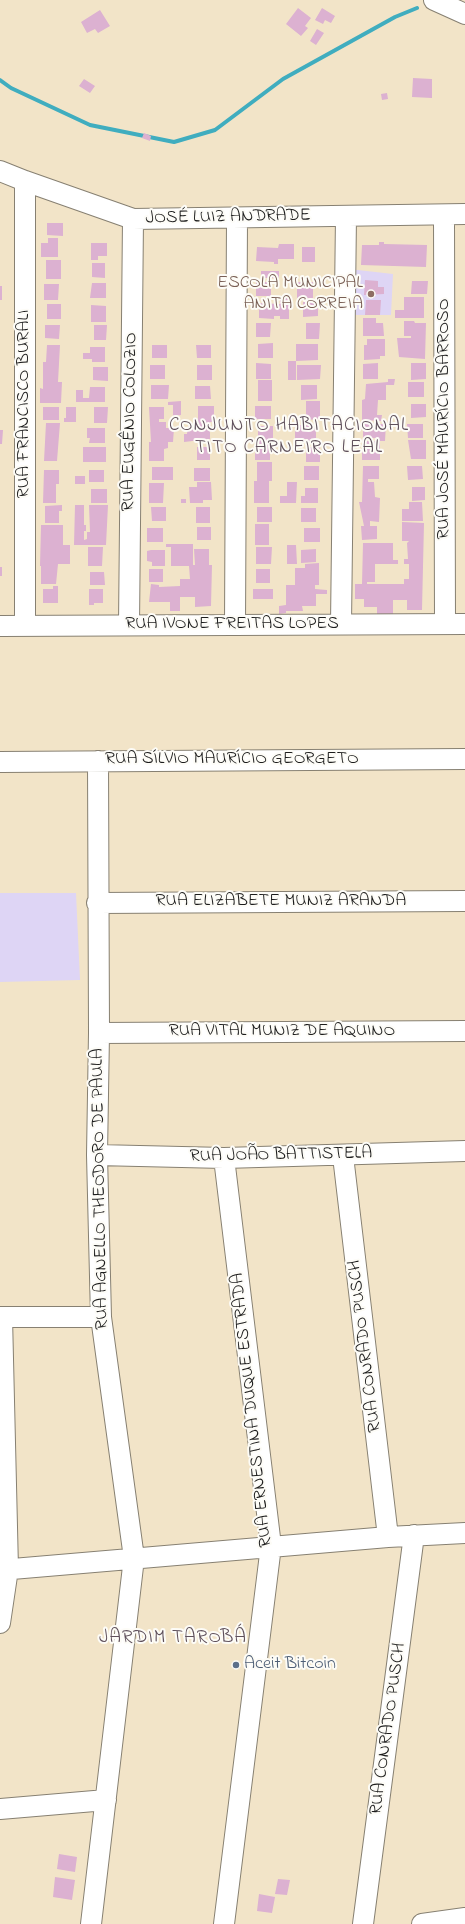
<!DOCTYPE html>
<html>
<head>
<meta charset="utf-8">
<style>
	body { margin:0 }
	canvas { display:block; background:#f2e4c8 }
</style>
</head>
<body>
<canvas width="465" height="1924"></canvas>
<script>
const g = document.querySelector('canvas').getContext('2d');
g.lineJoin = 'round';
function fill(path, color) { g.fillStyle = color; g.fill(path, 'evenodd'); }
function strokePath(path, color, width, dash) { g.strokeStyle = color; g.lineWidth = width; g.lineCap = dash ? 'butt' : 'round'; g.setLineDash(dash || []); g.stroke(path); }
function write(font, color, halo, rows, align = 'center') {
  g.font = font + ' "Indie Flower",sans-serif'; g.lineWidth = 4; g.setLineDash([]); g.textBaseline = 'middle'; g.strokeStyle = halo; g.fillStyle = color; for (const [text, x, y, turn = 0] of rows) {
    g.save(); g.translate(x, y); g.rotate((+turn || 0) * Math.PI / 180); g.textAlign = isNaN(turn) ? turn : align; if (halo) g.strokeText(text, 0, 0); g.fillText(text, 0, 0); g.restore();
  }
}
fill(new Path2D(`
	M349,269L393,274L391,315H350Z
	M0,893H76L80,980L0,982Z`), '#ded5f5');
strokePath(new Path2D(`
	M0,80L11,88L90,125L174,142L215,130L283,79L395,17L417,8`), '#40adbf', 4);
fill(new Path2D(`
	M298,8L311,18L305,26L308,28L301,36L286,24Z
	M322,8L335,16L331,23L325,20L323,24L315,20Z
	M100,10L110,26L98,33L95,29L87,33L81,22Z
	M317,29L324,33L316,45L310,41Z
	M413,78L432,79V98L412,97Z
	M84,79L95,86L90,93L79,86Z
	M387,93L388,99L382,100L381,94Z
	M144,133L151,136L150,141L142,138Z
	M47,223H63V236L47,235Z
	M48,238H58V257H41V243H48Z
	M379,242H384V244L427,245L426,267L361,265L362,245H379Z
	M91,243H107V256H98V260H91Z
	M279,244H294V259H278V264H274V262L256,261L257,247L278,248Z
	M302,247H315V262H302Z
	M46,260H61V279H46Z
	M92,263H105V278L92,277Z
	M261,271H279V278H261Z
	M365,280L378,281V287H384V294L364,295Z
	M412,281H428L427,294H411Z
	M256,282H271V296H256Z
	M297,282H313V298H297Z
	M92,283H106V298H90Z
	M44,284H59L58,300H44Z
	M0,286H2V300H0Z
	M404,297H424V318H395V310H404Z
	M280,298H289V319H280V316H274V319L259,318V303L280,304Z
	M366,300H381L380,315H365Z
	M303,302H318V316L303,317Z
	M47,304H61V319H47Z
	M91,305L106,306V322H91Z
	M363,318H376V323H383L384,336H363Z
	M404,321H414L415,323H426L425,359L399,357L397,338H411V336H404Z
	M256,323H271L270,337H256Z
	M306,323H320L319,339H306Z
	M45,325H60L59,339L45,338Z
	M94,325H107L106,340H94Z
	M367,339H385V356H380V359L364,360V345H367Z
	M273,343V358H258V344Z
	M296,344H318V360L296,361V380H288V361H296Z
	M47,345H60L58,382H62L61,403H40V388L43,389V362H46Z
	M152,345H167V358H152Z
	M196,345H211V358H197Z
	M90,347H105V362H92V359H83V353H90Z
	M256,363L271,364V379H256Z
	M378,363V379H363V364Z
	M411,363H426V379L411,380Z
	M150,365H165V379H150Z
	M197,365H212V380H197Z
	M297,365H321L320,379L297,380Z
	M93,367H108V381L93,380Z
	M388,379H395L394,385H386V400H378L377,415H382L381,421L362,420V400L365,399L366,384L388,382Z
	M258,380H272V401H258Z
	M408,382H424V397H408Z
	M151,385H169L168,399H151Z
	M301,385H317V399L301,400Z
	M195,386H210L211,399H195Z
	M90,387H105V402H76V390H83V398H89Z
	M181,401V415L173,416V405H168V402Z
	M306,401H320V419L306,420Z
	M411,404H426V417L411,418Z
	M198,406H214V422H210V439L184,442V434H187L188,426H195V422H198Z
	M255,406H271V419H255Z
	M43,407H59V420H43Z
	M66,407H76V422H64V418H66Z
	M94,407H108L107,423H94Z
	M149,407H164V419H159V422H166V428H174L173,442H168V448L164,449V461H149V442H151Z
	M46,423H60L57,461H44Z
	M363,424H386L385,441H380V460H362V441H378V438H363Z
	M407,424H423V438H408Z
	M295,425H316V441H308V439H295Z
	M258,426H273V441H270V460H255V441H258Z
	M87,428H105V443H89L90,438H87Z
	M0,430H3L2,444H0Z
	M408,440H426V459H411Z
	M83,447H106V462H83Z
	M197,447H210V460H197Z
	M306,447H320V462H306Z
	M257,462H272V481H269V503H254V481H257Z
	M304,466H319V480H304Z
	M363,466H379V479H368V482H374L375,497L380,498L379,522L370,521V526H377V539L362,540L361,526H364L359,502H362Z
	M407,466H422L423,479L408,480Z
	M152,467H173V480H152Z
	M194,468H210V481H194Z
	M44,470H59V484H56V503H43Z
	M89,470H104V482H89Z
	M75,476H85V484H75Z
	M197,482H211L212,500H203V503H190L189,487H197Z
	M287,482H297L296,503H280V496H287Z
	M149,483H164L163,503H149Z
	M412,487H425V500L412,501Z
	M305,488H318V503H301V496H305Z
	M91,489H107V503H91Z
	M181,499H186V503H181Z
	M409,502H422L423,521H402V509H409Z
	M62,505V511H59V523H45V506Z
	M75,505H84V525H86V531H84V540L87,539V532H90L89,505H108L106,545H74Z
	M151,507H166V521H152Z
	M196,507H210V523H196Z
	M257,507H272V522H257Z
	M301,508H316V522H301Z
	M402,522L424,523L422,610H407V600H393V615H377V607H364V599H355V584H362L363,543H393V560H398V564H375V582H367V584H404V579H409V564H404V559H408L407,543L409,541H402Z
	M255,524H269V545H255Z
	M41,525H63V545H70V564H58L56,584H41V566H40Z
	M197,527H211V540H197Z
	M147,528H163V542H147Z
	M304,528H320V542H304Z
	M166,544H193V565H195L194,549H209V565H212L211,606L195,607V597H180V611H170V602H149L151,584L159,585V587L180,586V579H190L189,566H171V547H166Z
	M287,545H296L297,564H287Z
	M88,547H103L102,566H88Z
	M256,547H272L271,564H256Z
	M316,549V562L301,563V550Z
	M151,550H165V566H152V562L147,561V551Z
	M319,563V585H315V589L327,590V594H316V606H302L303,611H286V613L279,614V606L286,605V585H295V568H305V564Z
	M0,567H2V576H0Z
	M149,569H163V582H149Z
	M256,569H270V583H256Z
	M90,572H104L105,585H90Z
	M53,586H58V603H43V589H53Z
	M89,589H103V603H94V605H89Z
	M253,589H273V599H253Z
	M59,1854L77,1857L75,1872L57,1869Z
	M55,1877L75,1880L72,1900L53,1897Z
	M278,1879L290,1880L287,1895L275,1894Z
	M259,1894L275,1897L272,1913L257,1911Z`), '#dcb1d1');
const minor = new Path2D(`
	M434,0L465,14
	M0,171L25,181L133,219L465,214
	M25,181V626
	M444,215L445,624
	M341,624L346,216
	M129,625L133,219
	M235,625L237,218
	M0,626L465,624
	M0,762L465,759
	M97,903L465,901
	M99,1033L465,1031
	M97,1155L224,1158L465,1151
	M343,1156L388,1537
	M224,1158L271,1546L224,1924
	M0,1317H101
	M0,1570L388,1537L465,1533
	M0,1623L8,1569L2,1317
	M0,1809L106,1800
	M91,1924L134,1558L101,1317L97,1155L99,1033L98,761
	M363,1924L414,1535
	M422,1924L465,1918`);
strokePath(minor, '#878072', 22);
strokePath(minor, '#fff', 20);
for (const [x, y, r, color] of [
	[371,294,4,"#8d6e63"],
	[236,1665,4,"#5c6f8a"]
]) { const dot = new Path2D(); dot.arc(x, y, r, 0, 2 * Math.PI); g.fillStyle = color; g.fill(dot); strokePath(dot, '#fdfcf7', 1.5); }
write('18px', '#1c1c1c', '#fdfcf7', [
	["JOSÉ LUIZ ANDRADE",228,218,-1],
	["RUA FRANCISCO BURALI",25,404,-90],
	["RUA JOSÉ MAURÍCIO BARROSO",445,419,-90],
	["RUA EUGÊNIO COLOZIO",131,422,-89],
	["RUA IVONE FREITAS LOPES",232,625],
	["RUA SÍLVIO MAURÍCIO GEORGETO",232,760],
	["RUA ELIZABETE MUNIZ ARANDA",281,902],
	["RUA VITAL MUNIZ DE AQUINO",282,1032],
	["RUA JOÃO BATTISTELA",281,1156,-1],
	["RUA AGNELLO THEODORO DE PAULA",101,1189,-91],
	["RUA CONRADO PUSCH",366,1346,-97],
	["RUA ERNESTINA DUQUE ESTRADA",253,1410,-96],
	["RUA CONRADO PUSCH",389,1729,-82]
]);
write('18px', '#785e54', '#fdfcf7', [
	["ESCOLA MUNICIPAL",363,284],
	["ANITA CORREIA",363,305]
], 'right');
write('18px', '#4e5e75', '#fdfcf7', [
	["Aceit Bitcoin",244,1665]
], 'left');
g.letterSpacing = '1px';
write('19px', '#5f505b', '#fdfcf7', [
	["CONJUNTO HABITACIONAL",289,427],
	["TITO CARNEIRO LEAL",289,449],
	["JARDIM TAROBÁ",173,1639]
]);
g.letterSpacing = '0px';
</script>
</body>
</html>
